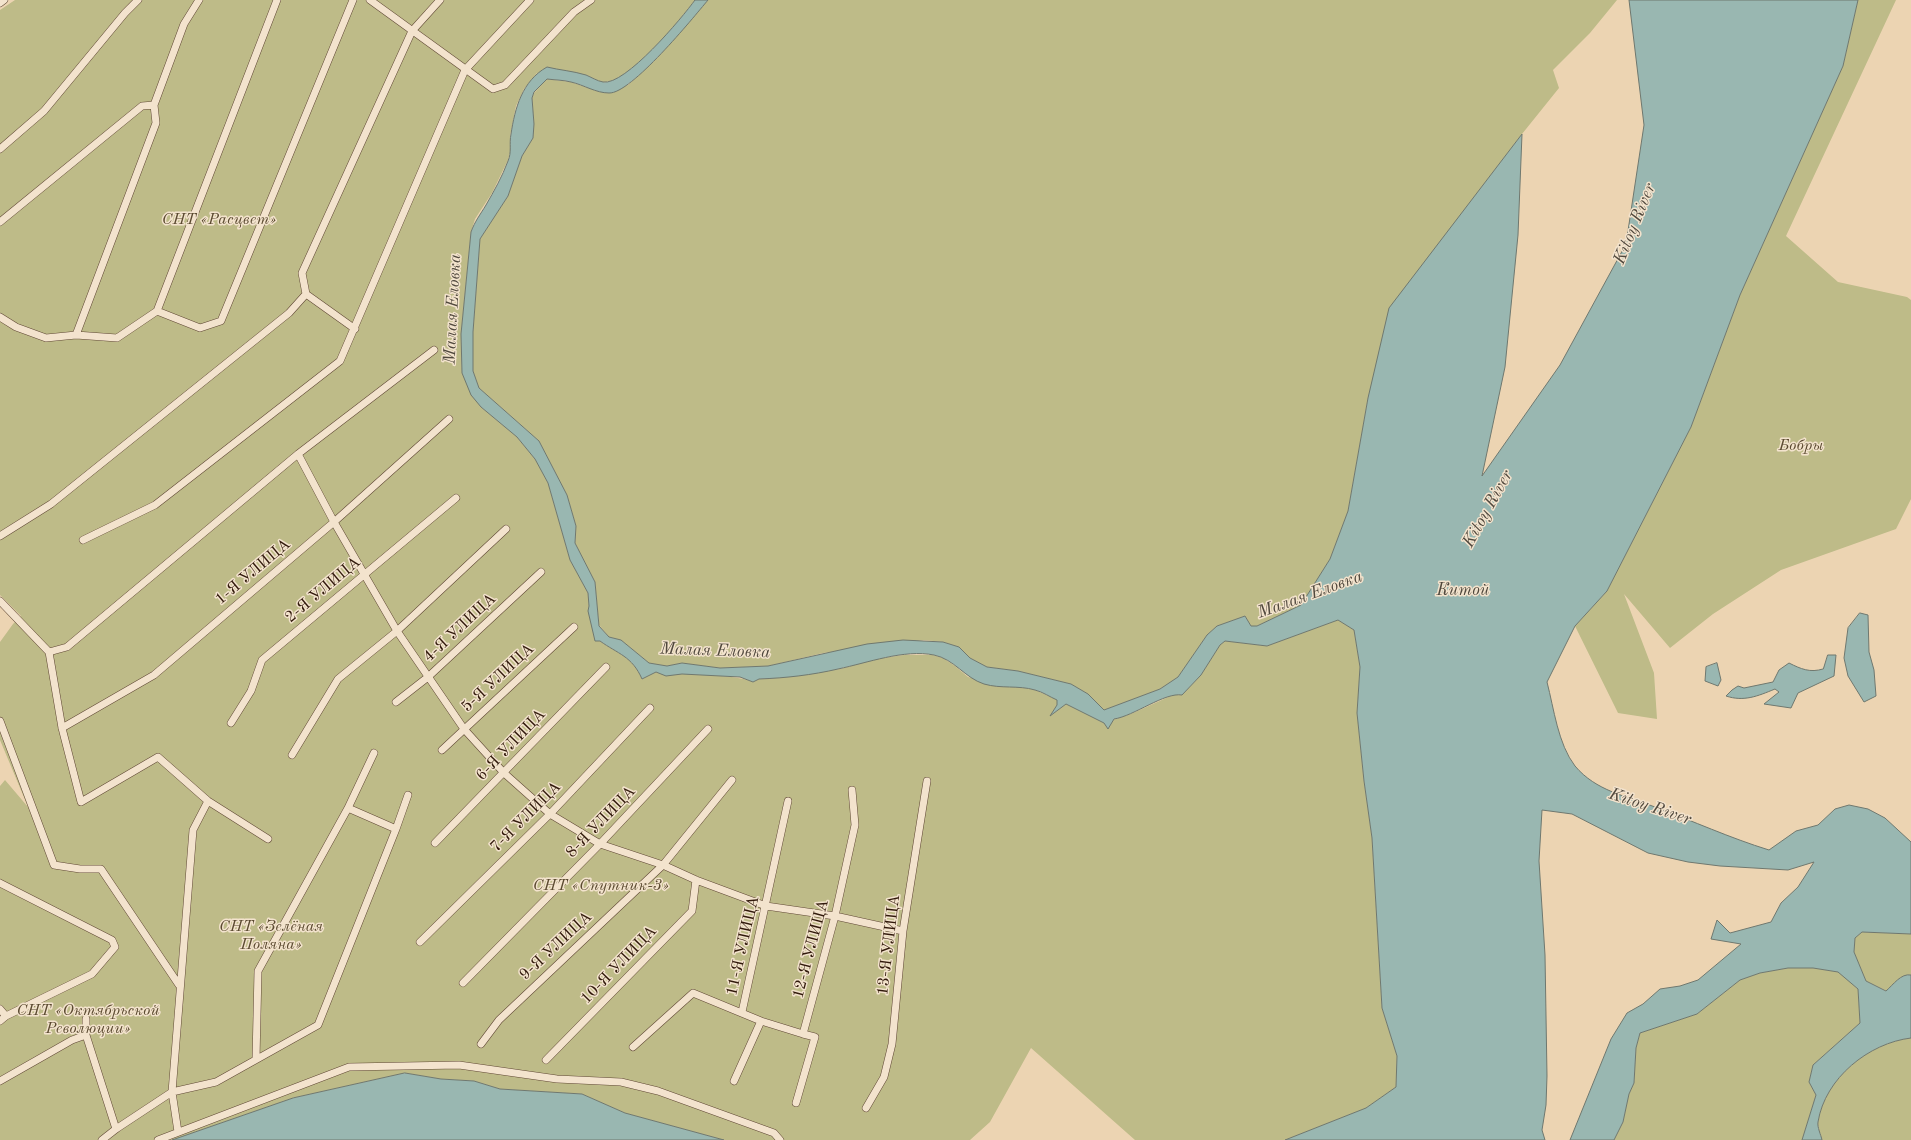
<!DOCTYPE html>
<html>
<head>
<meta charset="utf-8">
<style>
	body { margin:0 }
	canvas { display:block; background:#ecd4b2 }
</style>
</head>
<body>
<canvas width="1911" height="1140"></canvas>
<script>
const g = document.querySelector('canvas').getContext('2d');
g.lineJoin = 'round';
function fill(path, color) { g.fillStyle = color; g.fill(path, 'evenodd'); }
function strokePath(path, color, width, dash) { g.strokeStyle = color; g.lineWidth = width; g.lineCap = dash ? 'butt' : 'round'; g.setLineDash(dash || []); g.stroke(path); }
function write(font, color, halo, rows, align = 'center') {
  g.font = font + ' "Old Standard TT",serif'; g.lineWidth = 3; g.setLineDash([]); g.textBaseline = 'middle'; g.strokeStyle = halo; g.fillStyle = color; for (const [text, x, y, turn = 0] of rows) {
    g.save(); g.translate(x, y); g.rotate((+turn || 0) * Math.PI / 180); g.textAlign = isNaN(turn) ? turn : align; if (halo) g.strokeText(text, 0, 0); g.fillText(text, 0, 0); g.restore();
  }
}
fill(new Path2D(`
	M15,0H695C679,21 632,79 606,82C599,83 592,77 586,75C571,71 552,73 537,73L524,89L516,106L510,136L511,150L508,160L492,193L475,219L471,232L461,334L462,373L481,407L517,437L535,459L548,483L570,560L588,593L589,606L600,641C618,654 632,656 642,679L656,672C666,676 672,674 683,674C697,674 742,676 753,682L759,679L774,678L840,669L875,659L904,655H933L943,658L955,666L968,677L1035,690L1058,700L1057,705L1051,715L1066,704L1104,723L1133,713L1175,694L1182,695L1201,675L1220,645L1225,641L1267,646L1338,620L1354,630L1360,667L1357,713L1364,781L1372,838L1382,1008L1397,1056L1396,1087L1366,1108L1285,1140H1135L1031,1048L990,1122L970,1140H724L625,1113L582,1094L500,1089L474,1081L441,1079L405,1073L293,1098L172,1140H0V786L5,780L28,807L0,740V642L13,624L21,616L0,595V10Z
	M708,0H1617L1590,33L1553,70L1559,88L1522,134L1467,207L1368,398L1348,511L1330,559L1301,605L1257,626H1251L1245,616L1217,626L1207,635L1178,677L1160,689L1104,710L1088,694L1071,684L1018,671L987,667L970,658L959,647L943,642L924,640L823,653L768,666L720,668L682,663L667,666L649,663L621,640L609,637L599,625L595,582L575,543L576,526L567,495L539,441L479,388L473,371V332L480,239L508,196L522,156L533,138L534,124L532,98L534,93L547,79L571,82L597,91L628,85L656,59Z
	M1858,0H1896L1786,236L1838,282L1907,297L1911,300V499L1896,529L1781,570L1713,614L1670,648L1624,594L1654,673L1657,719L1618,713L1575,626L1607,591L1691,427L1740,295L1843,66Z
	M1862,932L1911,934V975C1901,973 1893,985 1887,991L1866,981L1854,952L1855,938Z
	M1788,968H1813L1839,972L1858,989L1860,1023L1813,1065L1809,1082L1816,1095L1802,1140H1614L1623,1122L1629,1094L1634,1083L1636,1048L1640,1033L1697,1014L1740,980L1760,973Z
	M1911,1038V1140H1822C1821,1135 1817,1127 1818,1122C1825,1078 1869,1043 1911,1038Z`), '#bebb88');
const water = new Path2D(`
	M695,0H708C693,18 631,94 609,93C596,93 584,85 571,82C563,80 555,80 547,79L534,92L532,98L534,124L533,138L522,156L508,196L480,239L473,332V371L479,388L539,441L567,495L576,526L575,543L595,582L599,626L609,637L621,640L649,663L667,666L682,663L720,668L768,666L867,644L903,640L943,642L959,647L970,658L987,667L1018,671L1071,684L1088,694L1104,710L1160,689L1178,677L1207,635L1217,626L1245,616L1251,626H1257L1301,605L1330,559L1348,511L1368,398L1389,308L1522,134L1518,235L1505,367L1482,476L1560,365L1626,244L1644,125L1629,0H1858L1843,66L1740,295L1691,427L1607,591L1575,626L1547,682C1554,709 1558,744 1575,766C1596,791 1626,796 1655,807C1693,821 1730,838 1769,850L1796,831L1818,825L1835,809L1849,805L1868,809L1885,818L1911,842V934L1862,932L1855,938L1854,952L1866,981L1886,991C1893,985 1901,973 1911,975V1038C1869,1043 1825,1078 1818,1122C1817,1127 1821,1135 1822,1140H1802L1816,1095L1809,1082L1813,1065L1860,1023L1858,989L1838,972L1813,968H1788L1760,973L1740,980L1697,1014L1640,1033L1636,1048L1634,1083L1629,1094L1623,1122L1614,1140H1570L1611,1039L1627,1013L1643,1004L1660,989L1680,986L1698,980L1741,944L1711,939L1717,920L1730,933L1771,922L1781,903L1798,887L1814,862L1788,870L1720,866L1688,862L1648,853L1572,814L1542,810L1539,861L1545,955L1547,1076L1546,1105L1542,1130L1545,1140H1285L1366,1108L1396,1087L1397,1056L1382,1008L1372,838L1364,781L1357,713L1360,667L1354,630L1338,620L1267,646L1225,641L1220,645L1201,675L1182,695C1165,692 1134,716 1114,719L1108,729L1104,723L1066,704L1050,716L1057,705V700C1050,697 1043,692 1035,690C1018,685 1001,689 984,684C965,678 954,659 934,655C904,649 867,663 838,669C812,675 786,678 759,679L753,682L740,677L682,674L666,676L656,672L642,679C632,656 618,654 600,641H595L588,611L589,606L588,593L570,560L548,483L535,459L517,437L481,407L471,395L462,373L461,334L471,232C475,221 480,215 486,205C494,191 502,177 508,161C512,152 509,144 511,134C515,108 522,81 547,67C559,70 573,71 586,75C591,77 597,81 603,82C625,86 682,18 695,0Z
	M1860,613L1868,615L1869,652L1874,670L1876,696L1864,702L1848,676L1844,658L1848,628Z
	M1828,655H1836L1834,676L1798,693L1791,708L1764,704L1779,692L1775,689C1758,696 1744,702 1726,696L1732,690L1738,686L1744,688L1773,682L1779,670L1789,663C1801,669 1810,673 1823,669Z
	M1717,663L1721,680L1718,686L1705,681L1706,667Z
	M405,1073L441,1079L474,1081L500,1089L582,1094L625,1113L724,1140H172L293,1098Z`);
fill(water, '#99b7b1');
strokePath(water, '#6f786f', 1);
const street = new Path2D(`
	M370,0L493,89L505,85L574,12L591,0
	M0,3L4,0
	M0,149L44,111L125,13L138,0
	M0,222L142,106L154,105
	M157,311L277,0
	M0,317L16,327L46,338L76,335L117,338L157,311L200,328L221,321L353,0
	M355,329L306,294L302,273L412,31L440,0
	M76,335L156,123L154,105L184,24L199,0
	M298,454L334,522L397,631L464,729L504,773L550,814L600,844L663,865L696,880L766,906L835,916L903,931
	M0,536L51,504L289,313L306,294
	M83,540L155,505L340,361L465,70L530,0
	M0,601L49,652L62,728L81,802L158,757L208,801L268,839
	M49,652L67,647L298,454L434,350
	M396,702L428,677L541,572
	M0,721L54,865L80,869H101L179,985
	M231,723L251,691L262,660L456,498
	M62,728L154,675L334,522L449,419
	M442,750L574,627
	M292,755L338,679L397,631L506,529
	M348,808L396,829
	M435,843L606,667
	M0,883L112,940L115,947L92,974L6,1016L0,1021
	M420,942L550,814L650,708
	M463,983L600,844L708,729
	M0,1009L6,1016
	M742,1012L788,801
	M86,1019V1035L116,1129
	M481,1044L499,1020L663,865L732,780
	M633,1047L693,993L761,1021L803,1034
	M256,1059L258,971L348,808L374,753
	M546,1060L692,911L696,880
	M0,1081L72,1040L86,1035
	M734,1081L761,1021
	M796,1103L815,1037L803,1034L835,916L855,825L852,790
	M866,1108L884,1077L892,1044L903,931L927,781
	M178,1132L172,1092L193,830L208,801
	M102,1140L116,1129L172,1092L216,1082L318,1025L396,829L408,795
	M158,1140L349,1067L459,1065L557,1079L621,1082L658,1091L774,1133L780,1140`);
strokePath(street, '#604835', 8);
strokePath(street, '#f3e3cd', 7);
write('italic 16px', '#5b4a30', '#f3e3cd', [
	["СНТ «Расцвет»",219,220],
	["Бобры",1801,446],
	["СНТ «Спутник-3»",601,886],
	["СНТ «Зелёная",271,927],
	["Поляна»",271,945],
	["СНТ «Октябрьской",88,1011],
	["Революции»",88,1029]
]);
write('16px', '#31190b', '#f3e3cd', [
	["1-Я УЛИЦА",253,572,-40],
	["2-Я УЛИЦА",323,590,-40],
	["4-Я УЛИЦА",460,628,-43],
	["5-Я УЛИЦА",498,678,-43],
	["6-Я УЛИЦА",511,745,-46],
	["7-Я УЛИЦА",526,817,-45],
	["8-Я УЛИЦА",601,822,-46],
	["13-Я УЛИЦА",889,945,-83],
	["9-Я УЛИЦА",556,946,-43],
	["11-Я УЛИЦА",743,946,-77],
	["12-Я УЛИЦА",811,949,-75],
	["10-Я УЛИЦА",619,965,-46]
]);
write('italic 17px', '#50483d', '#f3e3cd', [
	["Kitoy River",1635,224,-68],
	["Малая Еловка",453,309,-87],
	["Kitoy River",1488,509,-61],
	["Китой",1463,591],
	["Малая Еловка",1310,595,-20],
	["Малая Еловка",715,651,2],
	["Kitoy River",1650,807,18]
]);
</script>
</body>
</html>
